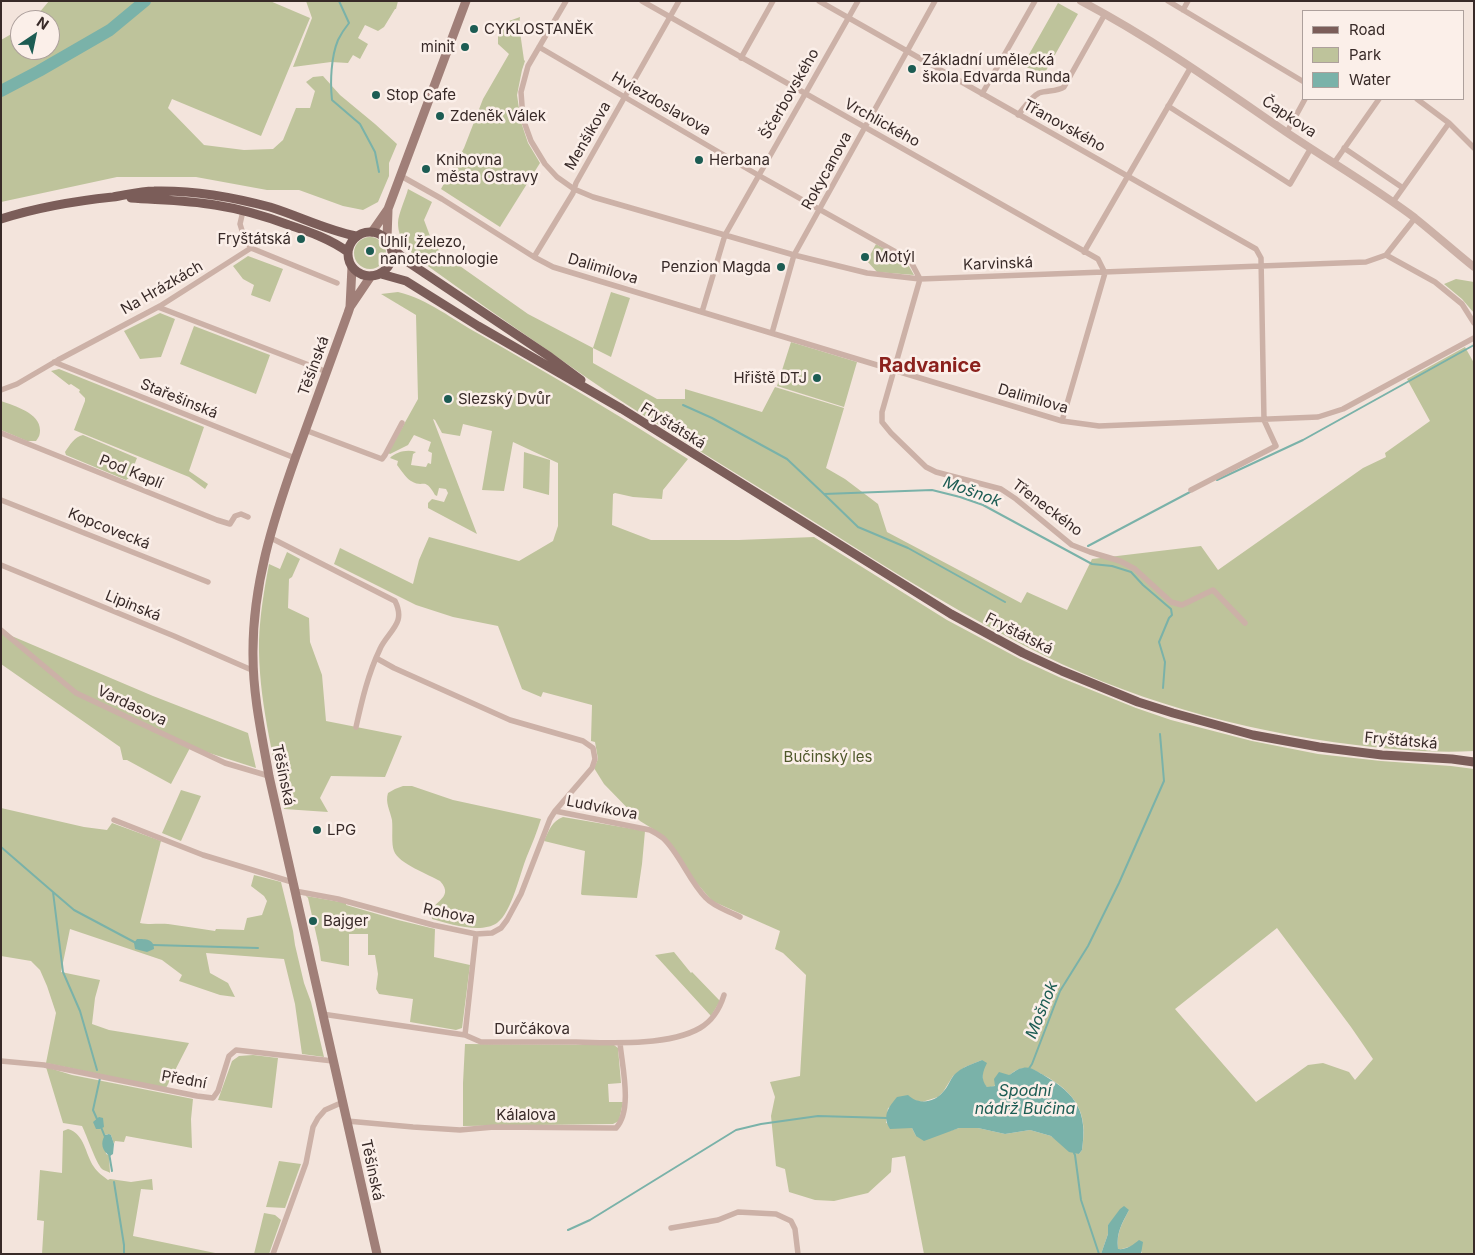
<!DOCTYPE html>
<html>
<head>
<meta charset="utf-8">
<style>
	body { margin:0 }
	#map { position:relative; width:1475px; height:1255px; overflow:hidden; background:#f3e4dc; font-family:Inter,sans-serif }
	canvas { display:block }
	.frame { position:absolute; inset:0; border:2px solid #382a28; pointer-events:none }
	.legend { position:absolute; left:1302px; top:10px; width:162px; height:90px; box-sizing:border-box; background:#fbefe9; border:1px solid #ada09c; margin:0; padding:6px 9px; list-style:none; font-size:15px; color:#382a28 }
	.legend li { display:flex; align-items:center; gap:10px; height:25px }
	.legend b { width:25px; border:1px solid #ada09c }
	.north { position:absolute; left:10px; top:10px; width:50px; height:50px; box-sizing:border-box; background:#fbefe9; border:1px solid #ada09c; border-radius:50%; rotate:34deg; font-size:14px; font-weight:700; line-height:20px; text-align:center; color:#382a28 }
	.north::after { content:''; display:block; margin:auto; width:18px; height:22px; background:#1c5c53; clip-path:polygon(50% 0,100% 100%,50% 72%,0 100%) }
</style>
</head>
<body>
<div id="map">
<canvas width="1475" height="1255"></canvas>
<div class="frame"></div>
<ul class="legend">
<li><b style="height:6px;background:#7b5d59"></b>Road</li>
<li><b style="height:14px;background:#bec39b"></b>Park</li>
<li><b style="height:14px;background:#7ab2a9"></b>Water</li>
</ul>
<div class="north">N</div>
</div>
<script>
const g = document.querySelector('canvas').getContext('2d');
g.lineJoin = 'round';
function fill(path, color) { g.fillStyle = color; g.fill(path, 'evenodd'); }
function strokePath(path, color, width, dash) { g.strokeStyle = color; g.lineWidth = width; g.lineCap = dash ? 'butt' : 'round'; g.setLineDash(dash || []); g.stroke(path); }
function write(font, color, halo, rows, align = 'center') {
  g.font = font + ' Inter,sans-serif'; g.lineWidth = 5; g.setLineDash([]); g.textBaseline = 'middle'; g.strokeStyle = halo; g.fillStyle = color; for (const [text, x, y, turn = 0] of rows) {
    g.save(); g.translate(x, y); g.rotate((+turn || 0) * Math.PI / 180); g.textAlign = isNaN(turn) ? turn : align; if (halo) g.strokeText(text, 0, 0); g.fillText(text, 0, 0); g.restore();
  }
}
fill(new Path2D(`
	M49,1H270L310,18L261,136L172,99L168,108L204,145L244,150L273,149L283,140L296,108H310L315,91L306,82L313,77L323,76L340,95L375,124L397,144L389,163V176L378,202L363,210L343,206L299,190H267L196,177H117L1,202V40L20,29V50H50V20H33Z
	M306,1H398L396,9H395L384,27L378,31L365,25L358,38L368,44L360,59L353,55L348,63L331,62L293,67L312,18Z
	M1058,3L1078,14L1043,76L1023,65Z
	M520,17L519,25L524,60L525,61L522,70L517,95L521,122L528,143L540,163L500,227L441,189L464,148L483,99L509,54L498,44V25Z
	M408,189L432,202L424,220L430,236L440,252L528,314L593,348L611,292L630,298L611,357L593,348V363L657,399H685V389L762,412L775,387L844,408L826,468L845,479L878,504L887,532L1021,603L1027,592L1067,610L1092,559L1201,546L1218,570L1363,468L1386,457L1385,453L1430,421L1407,379L1465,347L1474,363V751C1435,753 1395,750 1356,745C1241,731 1126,699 1023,645C940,603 863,552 784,503C732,471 680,439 629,406C601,388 573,368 546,349C505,321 465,293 425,264L423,260L422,264C411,252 398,241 398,223C398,214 406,198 408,189Z
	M354 253a16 16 0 1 1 32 0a16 16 0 1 1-32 0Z
	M876,244L906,261L914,275L877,272L867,261Z
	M248,256L283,269L270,302L251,295L254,285L243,279L233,266Z
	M1456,279L1474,282V313L1462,299L1444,284Z
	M398,292C428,299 453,320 479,334C549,374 619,415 688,459L663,490L662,499L633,497L615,493L613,494L612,525L651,540H739L814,537L947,620L1020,659L1059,677L1136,708L1171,720L1252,741L1318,754L1381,761L1451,766L1474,769V1254H1141L1142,1252L1132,1246L1122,1249H1118C1116,1233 1122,1224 1129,1210L1108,1225V1234L1101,1254H924L905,1156L892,1158L891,1172L868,1193L834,1201L815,1200L789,1192L785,1169L776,1166L771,1116L775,1097L770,1082L800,1076L806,975L783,953L775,949L780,931L712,901L695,881L673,847L653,829L640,821L604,784L594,768L598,759L595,742L591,741L592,705L543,692L541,697L522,689L498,626L453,617L416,605L334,564L340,548L413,584L419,560L429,537L519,561L553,541L558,526V463L513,442L504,491L482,490L492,431L463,424L460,436L442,433L435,420L433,419L477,534L428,508V503L432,499L444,502L448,493L446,489L439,488L437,496L435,495C424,476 424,489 411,481C406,478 401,470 397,465L398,461L390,458C396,452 407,449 416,452L413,454L411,465L426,467L428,463L431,464L432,453L428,451L431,442L414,435L408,445L390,454L388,453L418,399L416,315L381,294ZM1277,928L1351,1027L1373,1059L1355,1080L1349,1072L1323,1063L1308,1065L1256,1102L1175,1009ZM982,1060L983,1083L987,1087C989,1087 992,1087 994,1086C1004,1083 1013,1068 1024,1068C1032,1067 1041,1074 1049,1078C1078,1096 1088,1115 1082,1150L1079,1154L1051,1136L1030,1130L1005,1134L978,1128H959L946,1132L916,1136L912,1128L886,1123L888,1108L913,1100L922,1102L938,1097L943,1092L953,1076L965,1067Z
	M160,313L175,319L161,357L140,359L124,331Z
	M194,326L270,355L256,394L180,364Z
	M791,342L857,362L844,407L777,386Z
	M59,369L204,427L189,471L208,484L205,489L189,477L74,430L85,401V398L79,392L80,390L71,384L69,385L51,371Z
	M1,401C15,406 40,413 40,430C40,435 39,437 36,441H27L1,430Z
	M83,435L137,458L129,478L126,480L66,455L65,452C70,445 74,437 83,435Z
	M524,452L550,460L549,495L523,488Z
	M287,552L300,559L292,577L289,579L288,608L309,618L310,642L322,675L326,721L402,736L385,777L331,776L320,798L328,812L284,809C273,754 258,697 259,641C260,615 264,590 269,564L280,569Z
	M1,630L7,634L153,696L248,733L256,768L203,751L191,746L171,784L127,760H123L120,747L1,664Z
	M403,786H412L453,800L541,819C537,832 532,844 527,856C520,873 512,912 497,923C481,934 449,924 432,919C426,901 457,900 440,881C428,874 399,864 394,851C391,844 393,829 392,820C390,810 385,803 388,793L395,789Z
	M181,790L201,796L181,841L162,833Z
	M1,808L84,827L107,830L112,823L161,841L140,923C150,925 158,923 168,924C184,926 200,929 215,931L216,929L244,930L247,918L262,915L267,901L264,896L251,886L254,875L281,882L293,931L295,945L304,983L311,1002L324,1057L302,1054L295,1004L284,959L206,953L210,973L228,983L235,997L220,995L179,981L182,975L162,960L70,929L61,972L100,980L95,998L92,1024L109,1030L189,1043L166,1088L46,1063L56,1013L47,986L40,970L31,961L1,956Z
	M563,817L645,831L642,864L637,898L582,895L581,894L585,851L544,841C549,830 552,821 563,817Z
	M306,896L346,903V905L398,920L435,929L434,957L470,965L462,1028L456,1030L410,1022L413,999L379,994L376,989L378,974L375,955H368V934H349V966L321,961L319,947L308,898Z
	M674,952L691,973L692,972L720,1001L711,1016L655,955Z
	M465,1044L614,1045L618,1048L621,1083L608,1084L609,1102H623L619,1121L613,1124L463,1126V1083Z
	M253,1055L278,1058L272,1108L218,1100L232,1061L239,1056Z
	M46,1067L72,1075L193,1099L191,1119L192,1148L126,1136L124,1142L115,1141L114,1144L111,1135L108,1134L105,1135L106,1154L109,1155L110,1173C109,1172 103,1170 102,1169C96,1163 87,1136 82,1126L63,1123Z
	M68,1129C85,1134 85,1154 94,1167C97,1172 103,1176 108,1180L110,1179L131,1182L152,1179L153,1190L141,1189L133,1236L220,1254H42L44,1221L37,1220L40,1170L62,1173L63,1131Z
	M279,1161L301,1164L285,1208L266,1207Z
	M264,1213L275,1215L281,1220L269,1254H254Z`), '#bec39b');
fill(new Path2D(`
	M137,939C146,939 154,939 154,949L147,952L135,949L134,943Z
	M982,1060L987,1063C983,1071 980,1079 987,1087L995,1086L994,1079L999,1072L1009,1075C1013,1073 1018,1068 1023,1068C1030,1066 1038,1072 1045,1076C1076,1094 1088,1112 1082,1150L1079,1154L1069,1152L1051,1136L1030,1130L1005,1134L978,1128H959L924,1141L916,1136L912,1128L890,1129C882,1116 888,1108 897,1097L908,1095C918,1105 934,1103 943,1092C948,1087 950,1080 954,1075C962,1067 972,1064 982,1060Z
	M99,1117L103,1118L104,1127L100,1129H96L93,1122Z
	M109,1134L111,1135L114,1144L113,1154L110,1156C102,1151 100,1143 105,1135Z
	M1124,1206L1129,1210C1122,1224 1116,1232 1118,1249C1126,1250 1133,1245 1139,1240L1143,1242L1141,1254H1101L1108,1234V1225L1120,1209Z`), '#7ab2a9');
strokePath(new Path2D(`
	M339,1L349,23C345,28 341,34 338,40C331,57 330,82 332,100L360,124L375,152L379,172
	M683,405L712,418L787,459L824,494L932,490L960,497L983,505L1092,564L1112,566L1131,572L1143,585L1171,609L1172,615L1169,618L1159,642L1165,662L1163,688
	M1217,480L1303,440L1474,345
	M824,494L858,527L908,548L1005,602
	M1088,546L1190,492
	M1,847L53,892L63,972L80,1011L97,1070
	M53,892L74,910L136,943
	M153,945L258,948
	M1028,1070L1032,1064L1060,991L1088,946L1119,883L1164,781L1160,734
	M97,1119L93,1110L100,1078
	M101,1127L105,1137
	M109,1153L112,1171
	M1074,1153L1075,1155L1081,1200L1099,1254
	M114,1182L124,1245V1254
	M568,1230L590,1220L736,1130L761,1124L818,1116L887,1118`), '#7ab2a9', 2);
strokePath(new Path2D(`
	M1,91L39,71L110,30L145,1`), '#7ab2a9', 12);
strokePath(new Path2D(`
	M566,1L528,66L521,92L523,119L531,141L545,164L557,177L574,189L593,197L794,255L867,273L920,279L1366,262L1386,255L1415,218
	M642,1L1098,259L1105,273
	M819,1L1256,249L1261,258L1264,420L1276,446L1191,490
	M1168,1L1304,82
	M1183,10L1188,1
	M539,47L758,175L910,260L920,279L882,412V422L891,433L926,467L936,472L1001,489L1016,499L1072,545L1090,552L1120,561L1135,569L1171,602L1182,605L1213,590L1245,623
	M741,58L773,1
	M982,94L1035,1
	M1417,99L1449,123L1474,148
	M1168,106L1290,184L1311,148
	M1018,115C1024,108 1031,97 1039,93C1047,90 1057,92 1064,87L1105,14
	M1287,132L1305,99
	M1344,148L1403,188
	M1334,163L1379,99
	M401,176L442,199L534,257L553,267L1062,421L1099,426L1318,417L1343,409L1474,338
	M1393,202L1449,123
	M243,211L240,224L244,237L251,248
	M251,248L337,283
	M1084,252L1191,67
	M1386,255L1435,282L1462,304L1474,323
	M534,257L573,193L576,183L679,1
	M158,307L327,372
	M702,312L725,235L858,1
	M772,333L794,255L935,1
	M54,362L295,458
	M1,390L17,384L58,360L160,306L251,248
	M1062,421L1105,273
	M305,430L382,459L385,455L402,423
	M1,433L217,520L230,524L235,516L241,514L248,517
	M1,500L208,582
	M269,537L395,601C398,607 400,613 398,620C395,630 384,639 380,649C368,674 362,700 356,727
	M1,565L174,636L254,671
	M1,630L76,693L225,763L269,776
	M555,811L650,830C654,832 659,835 663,838C680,854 689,881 706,898C714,907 729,911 740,917
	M114,820L203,855L292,882
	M295,891L338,899L433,925L476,934L492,933L501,928L507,920L521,894L550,819L555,811L592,768L595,759L593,748L583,741L510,720L394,668L376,658
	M322,1014L465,1035L481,1042C513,1042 545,1042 576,1042C612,1043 669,1046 700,1028C712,1021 720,1008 724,995
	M465,1035L476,934
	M1,1061L44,1065L197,1096L213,1098L218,1091L229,1056L236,1050L333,1061
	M347,1121L413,1127L460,1130L494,1127L616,1128C633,1110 622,1066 620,1043
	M671,1228L718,1220L738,1212L776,1214L791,1221L795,1229L798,1254
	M273,1254L306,1163L313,1127L318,1118L325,1110L343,1102`), '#ccb1a7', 5.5);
strokePath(new Path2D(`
	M1081,1C1153,39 1219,86 1286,132C1329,161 1374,187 1415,218C1435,234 1454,251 1474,267`), '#ccb1a7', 8);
strokePath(new Path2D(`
	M372,232L388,209L466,1
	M387,238L388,210
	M352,267L350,307L348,313C331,361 313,408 296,456C273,521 252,586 253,656C253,696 262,736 269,776L377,1254
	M350,307L371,276`), '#a07f78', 9);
strokePath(new Path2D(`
	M131,198C159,200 188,200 215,205C241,209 265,216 289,225C310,232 330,239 348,252
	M1,219C38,207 75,201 113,197C126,195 140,191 154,191C193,190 233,197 270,207C299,216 326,230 356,236
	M348 254a22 22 0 1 1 44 0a22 22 0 1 1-44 0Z
	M392,248L408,262L550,357L581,380
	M381,274L406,281L478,326L622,409L951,614L1023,653L1062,671L1138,702L1173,713L1253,735L1319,747L1382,755L1452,759L1474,762`), '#7b5d59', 9);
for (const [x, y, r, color] of [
	[474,29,5,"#1c5c53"],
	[465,47,5,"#1c5c53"],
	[912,69,5,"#1c5c53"],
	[376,95,5,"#1c5c53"],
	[440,116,5,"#1c5c53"],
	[699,160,5,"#1c5c53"],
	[426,169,5,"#1c5c53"],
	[301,239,5,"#1c5c53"],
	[370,251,5,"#1c5c53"],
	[865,257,5,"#1c5c53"],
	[781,267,5,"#1c5c53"],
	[817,378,5,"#1c5c53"],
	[448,399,5,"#1c5c53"],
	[317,830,5,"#1c5c53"],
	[313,921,5,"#1c5c53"]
]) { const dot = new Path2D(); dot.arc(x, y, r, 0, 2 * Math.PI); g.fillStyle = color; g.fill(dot); strokePath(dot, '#fbefe9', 2); }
write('15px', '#382a28', '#fbefe9', [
	["CYKLOSTANĚK",484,29],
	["minit",455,47,"right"],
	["Základní umělecká",922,60],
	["škola Edvarda Runda",922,77],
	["Stop Cafe",386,95],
	["Zdeněk Válek",450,116],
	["Knihovna",436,160],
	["města Ostravy",436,177],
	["Herbana",709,160],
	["Fryštátská",291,239,"right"],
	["Uhlí, železo,",380,242],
	["nanotechnologie",380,259],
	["Motýl",875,257],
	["Penzion Magda",771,267,"right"],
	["Hřiště DTJ",807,378,"right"],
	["Slezský Dvůr",458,399],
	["LPG",327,830],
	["Bajger",323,921]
], 'left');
write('15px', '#382a28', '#fbefe9', [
	["Ščerbovského",790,94,-60],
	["Hviezdoslavova",661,104,30],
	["Čapkova",1289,117,34],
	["Vrchlického",882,123,29],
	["Třanovského",1064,126,29],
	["Menšíkova",588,136,-60],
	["Rokycanova",827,171,-61],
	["Karvinská",998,264,-2],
	["Dalimilova",603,269,17],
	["Na Hrázkách",162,288,-30],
	["Těšínská",314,366,-70],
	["Stařešinská",179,399,22],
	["Dalimilova",1033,399,16],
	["Fryštátská",673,426,32],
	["Pod Kaplí",131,472,22],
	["Třeneckého",1047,508,37],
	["Kopcovecká",109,529,22],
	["Lipinská",133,606,22],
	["Fryštátská",1019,634,27],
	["Vardasova",132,706,25],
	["Fryštátská",1401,741,5],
	["Těšínská",283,775,78],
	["Ludvíkova",602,808,11],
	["Rohova",449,914,12],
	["Durčákova",532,1029],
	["Přední",184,1080,10],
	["Kálalova",526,1115],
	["Těšínská",372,1170,78]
]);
write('15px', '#50582b', '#fbefe9', [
	["Bučinský les",828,757]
]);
write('italic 16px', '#1c5c53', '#fbefe9', [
	["Mošnok",972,492,20],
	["Mošnok",1042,1010,-68],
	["Spodní",1025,1091],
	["nádrž Bučina",1025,1109]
]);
write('bold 20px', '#8b211d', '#fbefe9', [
	["Radvanice",930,366]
]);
</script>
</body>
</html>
